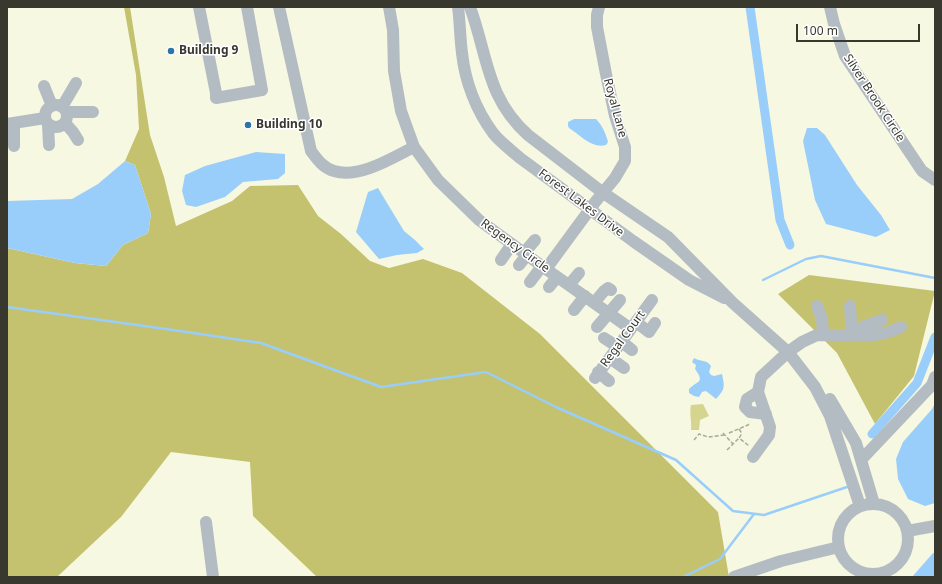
<!DOCTYPE html>
<html>
<head>
<meta charset="utf-8">
<style>
	body { margin:0 }
	#map { position:relative; width:942px; height:584px; overflow:hidden; background:#f7f8e1; font-family:"Noto Sans",sans-serif }
	canvas { display:block }
	.frame { position:absolute; inset:0; border:8px solid #38382f; pointer-events:none }
	.scale { position:absolute; left:796px; top:24px; width:124px; height:18px; box-sizing:border-box; border:2px solid #38382f; border-top:0; padding-left:5px; font-size:12px; line-height:14px; white-space:nowrap; color:#38382f; -webkit-text-stroke:3px #fff; paint-order:stroke }
</style>
</head>
<body>
<div id="map">
<canvas width="942" height="584"></canvas>
<div class="frame"></div>
<div class="scale">100 m</div>
</div>
<script>
const g = document.querySelector('canvas').getContext('2d');
g.lineJoin = 'round';
function fill(path, color) { g.fillStyle = color; g.fill(path, 'evenodd'); }
function strokePath(path, color, width, dash) { g.strokeStyle = color; g.lineWidth = width; g.lineCap = dash ? 'butt' : 'round'; g.setLineDash(dash || []); g.stroke(path); }
function write(font, color, halo, rows, align = 'center') {
  g.font = font + ' "Noto Sans",sans-serif'; g.lineWidth = 3; g.setLineDash([]); g.textBaseline = 'middle'; g.strokeStyle = halo; g.fillStyle = color; for (const [text, x, y, turn = 0] of rows) {
    g.save(); g.translate(x, y); g.rotate((+turn || 0) * Math.PI / 180); g.textAlign = isNaN(turn) ? turn : align; if (halo) g.strokeText(text, 0, 0); g.fillText(text, 0, 0); g.restore();
  }
}
fill(new Path2D(`
	M703,404L709,416L700,420L699,430H691C692,421 689,414 691,405Z`), '#d6d590');
fill(new Path2D(`
	M124,7H130L150,135L164,177L176,226L232,201L250,186L298,185L318,216L341,234L370,261L389,268L423,259L462,273L540,334L718,512L729,577H317L253,516L250,462L171,452L121,517L57,577H7V248L75,263L106,266L123,245L148,233L151,214L135,165L125,161L139,129L136,75Z
	M809,275L935,291L914,376L875,424L837,353L778,294Z`), '#c4c26f');
fill(new Path2D(`
	M574,119H596C602,125 606,134 608,142L606,145C592,149 580,135 569,128L568,126V122Z
	M807,128H817L825,135L857,185L881,215L890,230L876,237L826,224L815,200L803,141Z
	M256,152L285,154V173L278,179L243,182L225,197L196,207L186,205L182,191L185,175L205,166Z
	M125,161L135,165L151,214L148,233L123,245L106,266L75,263L7,248V201L72,199L98,184Z
	M378,188L404,231L415,240L424,249L417,253L397,255L379,259L356,232L368,192Z
	M694,358C701,362 706,359 711,366L709,372L711,375L714,376L722,374C725,388 725,389 716,399L706,391L702,392L699,397L694,396L689,393V389C698,380 705,383 695,369L696,365L692,362Z
	M935,403V503L925,506L908,499L898,479L896,459L903,442L932,409Z
	M933,553H935V577H912Z`), '#99cefb');
strokePath(new Path2D(`
	M763,280L806,259L821,256L935,278
	M7,307L166,329L261,343L381,387L486,372L556,407L676,460L733,511L764,515L847,487
	M683,577L720,559L754,514`), '#99cefb', 2.5);
strokePath(new Path2D(`
	M750,7L780,220L790,245
	M872,434L917,383L935,337`), '#99cefb', 9);
strokePath(new Path2D(`
	M739,429C742,433 742,434 739,438L748,445H749
	M723,433L733,444
	M729,433L748,425L750,422
	M694,440L699,434L708,437L724,435
	M727,450L739,438`), '#a9aa99', 1.5, [4, 2]);
strokePath(new Path2D(`
	M199,7L216,93V98L262,90L247,7
	M279,7L311,151C317,159 323,168 334,171C359,179 392,158 414,147
	M389,7L393,30L394,71L401,111L414,147L438,180L479,220L546,269L631,329
	M458,7C460,22 460,38 462,53C465,81 476,110 493,133C500,142 511,150 520,158L633,241L689,280L724,298
	M470,7C488,56 486,97 528,135L602,192L668,237L733,303L788,352L815,387L830,416L860,506
	M830,7L834,24L845,56L922,171L935,180
	M44,86L52,106
	M45 116a11 11 0 1 1 22 0a11 11 0 1 1-22 0Z
	M62,107L76,83
	M67,112H93
	M14,123V146
	M65,123L73,132L78,140
	M7,124L45,118
	M48,125L49,145
	M524,253L535,240
	M501,260L512,244
	M519,265L527,255
	M546,269L596,201L615,178L625,161V147L615,116L606,74L597,27V15L599,7
	M530,282L542,266
	M569,285L579,273
	M549,287L557,277
	M594,303L604,291L608,288L611,290
	M817,306L822,319L823,335
	M850,306L852,335
	M574,310L585,296
	M636,322L649,332L655,323
	M597,327L620,300
	M852,335L865,326L882,320
	M604,338L618,347
	M622,342L632,350
	M610,358L624,368
	M598,372L609,381
	M595,378L652,300
	M758,392L747,399L745,407L750,412L766,414
	M830,399L856,443L874,504
	M753,457L769,435L770,427L758,392L761,377L788,352L802,342L817,335L870,336L889,332L901,327
	M861,460L932,385L935,377
	M838 539a35 35 0 1 1 70 0a35 35 0 1 1-70 0Z
	M206,522L213,577
	M907,531L935,526
	M734,577L781,561L839,547`), '#b4bcc3', 12);
for (const [x, y, r, color] of [
	[171,51,4,"#2d74a8"],
	[248,125,4,"#2d74a8"]
]) { const dot = new Path2D(); dot.arc(x, y, r, 0, 2 * Math.PI); g.fillStyle = color; g.fill(dot); strokePath(dot, '#fff', 1.5); }
write('bold 12px', '#38382f', '#fff', [
	["Building 9",179,51],
	["Building 10",256,125]
], 'left');
write('12px', '#38382f', '#fff', [
	["Silver Brook Circle",874,98,57],
	["Royal Lane",615,108,75],
	["Forest Lakes Drive",581,203,37],
	["Regency Circle",515,246,36],
	["Regal Court",623,339,-54]
]);
</script>
</body>
</html>
